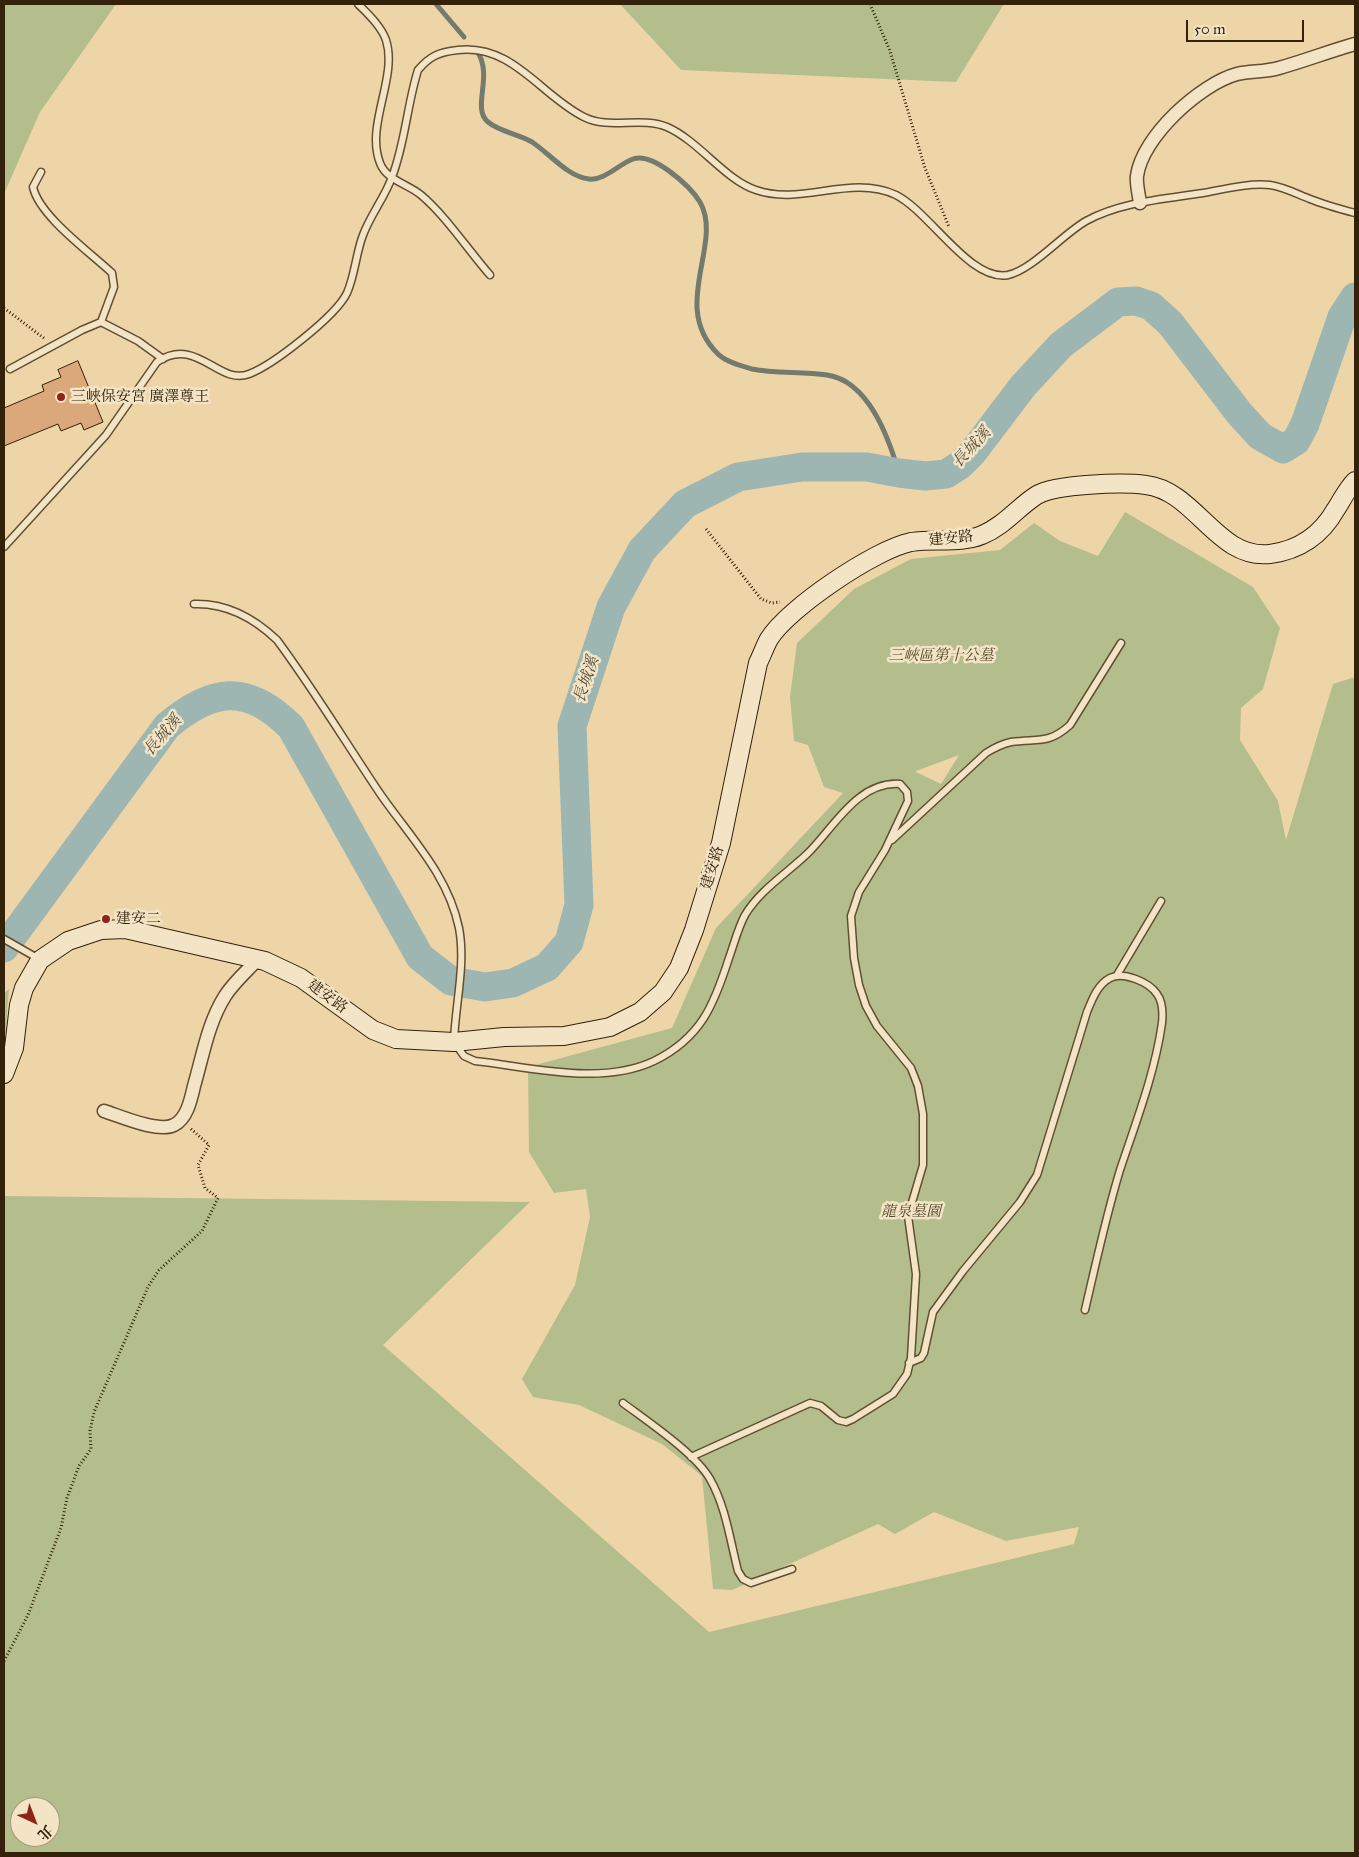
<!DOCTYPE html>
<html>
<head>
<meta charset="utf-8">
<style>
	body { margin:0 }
	#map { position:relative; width:1359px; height:1857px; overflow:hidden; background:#edd5a8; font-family:"IM FELL Great Primer","Noto Serif TC",serif }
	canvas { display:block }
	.frame { position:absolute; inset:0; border:5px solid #332109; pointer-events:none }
	.north { position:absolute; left:10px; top:1797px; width:50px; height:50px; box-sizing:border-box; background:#f3e4c6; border:1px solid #a6967a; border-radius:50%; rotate:137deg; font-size:14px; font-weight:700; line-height:20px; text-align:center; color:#332109 }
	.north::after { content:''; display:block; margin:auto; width:18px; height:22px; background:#8f2418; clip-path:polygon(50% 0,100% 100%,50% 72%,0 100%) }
	.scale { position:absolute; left:1186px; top:20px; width:118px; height:22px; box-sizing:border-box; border:2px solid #332109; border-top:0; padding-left:6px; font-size:15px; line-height:18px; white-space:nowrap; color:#332109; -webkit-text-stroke:4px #f3e4c6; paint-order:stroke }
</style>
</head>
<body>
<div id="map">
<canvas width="1359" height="1857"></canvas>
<div class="frame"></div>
<div class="north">北</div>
<div class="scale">50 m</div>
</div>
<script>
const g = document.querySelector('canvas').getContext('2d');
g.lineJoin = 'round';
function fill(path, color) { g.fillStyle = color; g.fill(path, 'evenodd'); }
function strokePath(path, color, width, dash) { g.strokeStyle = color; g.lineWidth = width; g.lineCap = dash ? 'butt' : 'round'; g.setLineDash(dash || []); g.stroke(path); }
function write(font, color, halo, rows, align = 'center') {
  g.font = font + ' "IM FELL Great Primer","Noto Serif TC",serif'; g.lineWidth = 5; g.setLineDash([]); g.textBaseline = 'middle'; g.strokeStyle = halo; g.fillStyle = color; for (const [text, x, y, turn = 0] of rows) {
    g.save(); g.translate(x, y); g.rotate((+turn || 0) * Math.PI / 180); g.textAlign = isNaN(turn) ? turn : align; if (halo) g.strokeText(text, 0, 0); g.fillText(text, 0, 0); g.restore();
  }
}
fill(new Path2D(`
	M4,4H116L40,112L4,194Z
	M620,4H1004L956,82L681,70Z
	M1125,512L1253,587L1280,628L1263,689L1241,708L1240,740L1278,801L1286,840L1333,684L1355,677V1853H4V1196L530,1202L383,1345L709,1632L1074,1544L1079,1527L1006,1541L934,1512L895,1534L878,1524L732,1590L713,1589L702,1476L662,1444L579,1405L533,1397L522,1379L575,1285L590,1217L586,1189L554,1193L529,1152L528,1067L672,1028L716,928L843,793L824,787L808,745L794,741L790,697L797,643L854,589L911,559L1000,550L1034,523L1060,541L1098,556ZM959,755L941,784L916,772V771ZM20,1807H50V1837H20Z
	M9,989L4,1051V993Z`), '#b3be8c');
strokePath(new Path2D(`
	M436,4L464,37
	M477,51C494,76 471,108 488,122C500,132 519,134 532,142C549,153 568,177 589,179C604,181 619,164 633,159C653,152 690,186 700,202C724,244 669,306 718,354C726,362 741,366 752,369C777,374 802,371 827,375C869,381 889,439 899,473`), '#737a6e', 5);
strokePath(new Path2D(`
	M4,948L167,726C212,688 247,683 291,727L420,957L451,981L485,987L513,983L547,967L569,942L579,905L572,726L611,607L642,550L685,504L738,477L802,467H867L899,473L925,476L946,474L960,465L973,452L1023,386L1061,345L1118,302L1136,301L1151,306L1170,323L1239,413L1260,436L1283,449L1296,441L1305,424L1342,317L1355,297`), '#9db6b2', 29);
const building = new Path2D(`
	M78,361L103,422L84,430L81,423L61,431L58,424L4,446V408L44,391L42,385L61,377L58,370Z`);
fill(building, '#daa87b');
strokePath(building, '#332109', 1);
const lane = new Path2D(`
	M358,4C368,14 381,26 386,40C398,78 365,125 380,163C386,180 408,184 421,195C445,215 469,251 490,275
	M41,172L33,187C39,216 91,253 112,273L114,287L101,322
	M10,369L82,330L101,322L138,341L163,359
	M4,547L106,435L157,362C197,335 218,386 249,374C273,365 336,316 347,293C355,275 356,253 363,235C371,214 385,197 392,177C405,144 407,105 418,70C430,56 439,52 458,50C513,44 540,95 584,117C609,130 641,116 667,127C699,141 725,180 756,190C802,206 850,174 896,195C930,212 970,282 1008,275C1032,270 1063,234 1086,221C1120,202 1164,199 1203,193C1225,189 1248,183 1270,185C1284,187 1297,194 1310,199C1325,205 1340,209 1355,213
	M194,604C227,603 254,618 277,640C314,690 346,743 381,795C411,838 448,875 459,928C466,965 455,1005 454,1042L464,1056L475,1061C531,1067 601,1086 654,1061C701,1038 714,1005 729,958C734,944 738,928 745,915C760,890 786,874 807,854C833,829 857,781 900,784L907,792L908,801L885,850L859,892L851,916L854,958L859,985L866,1006L877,1026L911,1068L918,1086L923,1114V1165L908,1216L916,1274L911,1358L907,1374L893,1394L853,1419L846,1422L838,1420L821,1406L810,1403L691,1457
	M892,840L986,753C994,748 1002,744 1011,742C1037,738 1048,745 1070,725L1121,643
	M4,939L39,959
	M1117,975L1161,901
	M909,1363L921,1358L924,1353L933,1312L963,1271L1020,1202L1037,1175L1087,1012C1092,1000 1097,985 1110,978C1123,971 1149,982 1157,994C1163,1002 1163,1013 1162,1023C1155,1073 1136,1122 1120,1170C1106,1216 1096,1263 1085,1310
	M623,1403C647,1421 696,1454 710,1479C726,1507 730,1540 738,1571L743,1579L751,1583L792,1569`);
const street = new Path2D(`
	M1140,203C1139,195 1136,184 1137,176C1142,137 1200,84 1237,74C1251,71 1265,72 1279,68C1304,61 1330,51 1355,44
	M104,1111C120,1116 158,1133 174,1125C187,1119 191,1099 194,1086C203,1055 208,1023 225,996C234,982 247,971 258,959`);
const secondary = new Path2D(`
	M4,1074L14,1048L19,1005L24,988L40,960L68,941L101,930L125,929L265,961L301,978L373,1030L396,1039L454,1042L504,1037L564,1036L610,1027L640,1012L663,992L679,968L694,930L721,843L758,663C762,655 765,646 769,639C788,608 876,549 911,542C935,538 960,544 982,535C1004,526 1018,507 1037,495C1056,484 1122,482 1146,485C1196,491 1217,560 1270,554C1300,550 1322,534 1336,509C1342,500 1347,489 1355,481`);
strokePath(lane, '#624e31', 9);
strokePath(street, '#624e31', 15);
strokePath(secondary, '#332109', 20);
strokePath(new Path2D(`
	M870,4L890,51L925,168L949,227
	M4,308L45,339
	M706,529L761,599L772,603L780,602
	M4,1661L28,1615L61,1528L67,1498L79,1466L91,1449L90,1431L94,1412L148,1287L159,1270L202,1231L218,1198L205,1188L198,1165L209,1145L190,1128`), '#332109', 3, [1, 2.5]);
strokePath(lane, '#f3e4c6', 6);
strokePath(street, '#f3e4c6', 12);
strokePath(secondary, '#f3e4c6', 18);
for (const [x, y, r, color] of [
	[61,397,5,"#8f2418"],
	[106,919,5,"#8f2418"]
]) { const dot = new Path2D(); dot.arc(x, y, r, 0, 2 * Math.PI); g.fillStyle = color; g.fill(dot); strokePath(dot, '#f3e4c6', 2); }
write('15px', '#332109', '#f3e4c6', [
	["三峽保安宮 廣澤尊王",71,397],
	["建安二",116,919]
], 'left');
write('15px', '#332109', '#f3e4c6', [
	["建安路",951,539,-6],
	["建安路",713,868,-73],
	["建安路",327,997,36]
]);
write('italic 15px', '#53482a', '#f3e4c6', [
	["三峽區第十公墓",941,656],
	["龍泉墓園",911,1212]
]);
write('italic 16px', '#534e3c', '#f3e4c6', [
	["長城溪",972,448,-47],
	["長城溪",587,680,-72],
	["長城溪",163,736,-49]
]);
</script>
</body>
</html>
